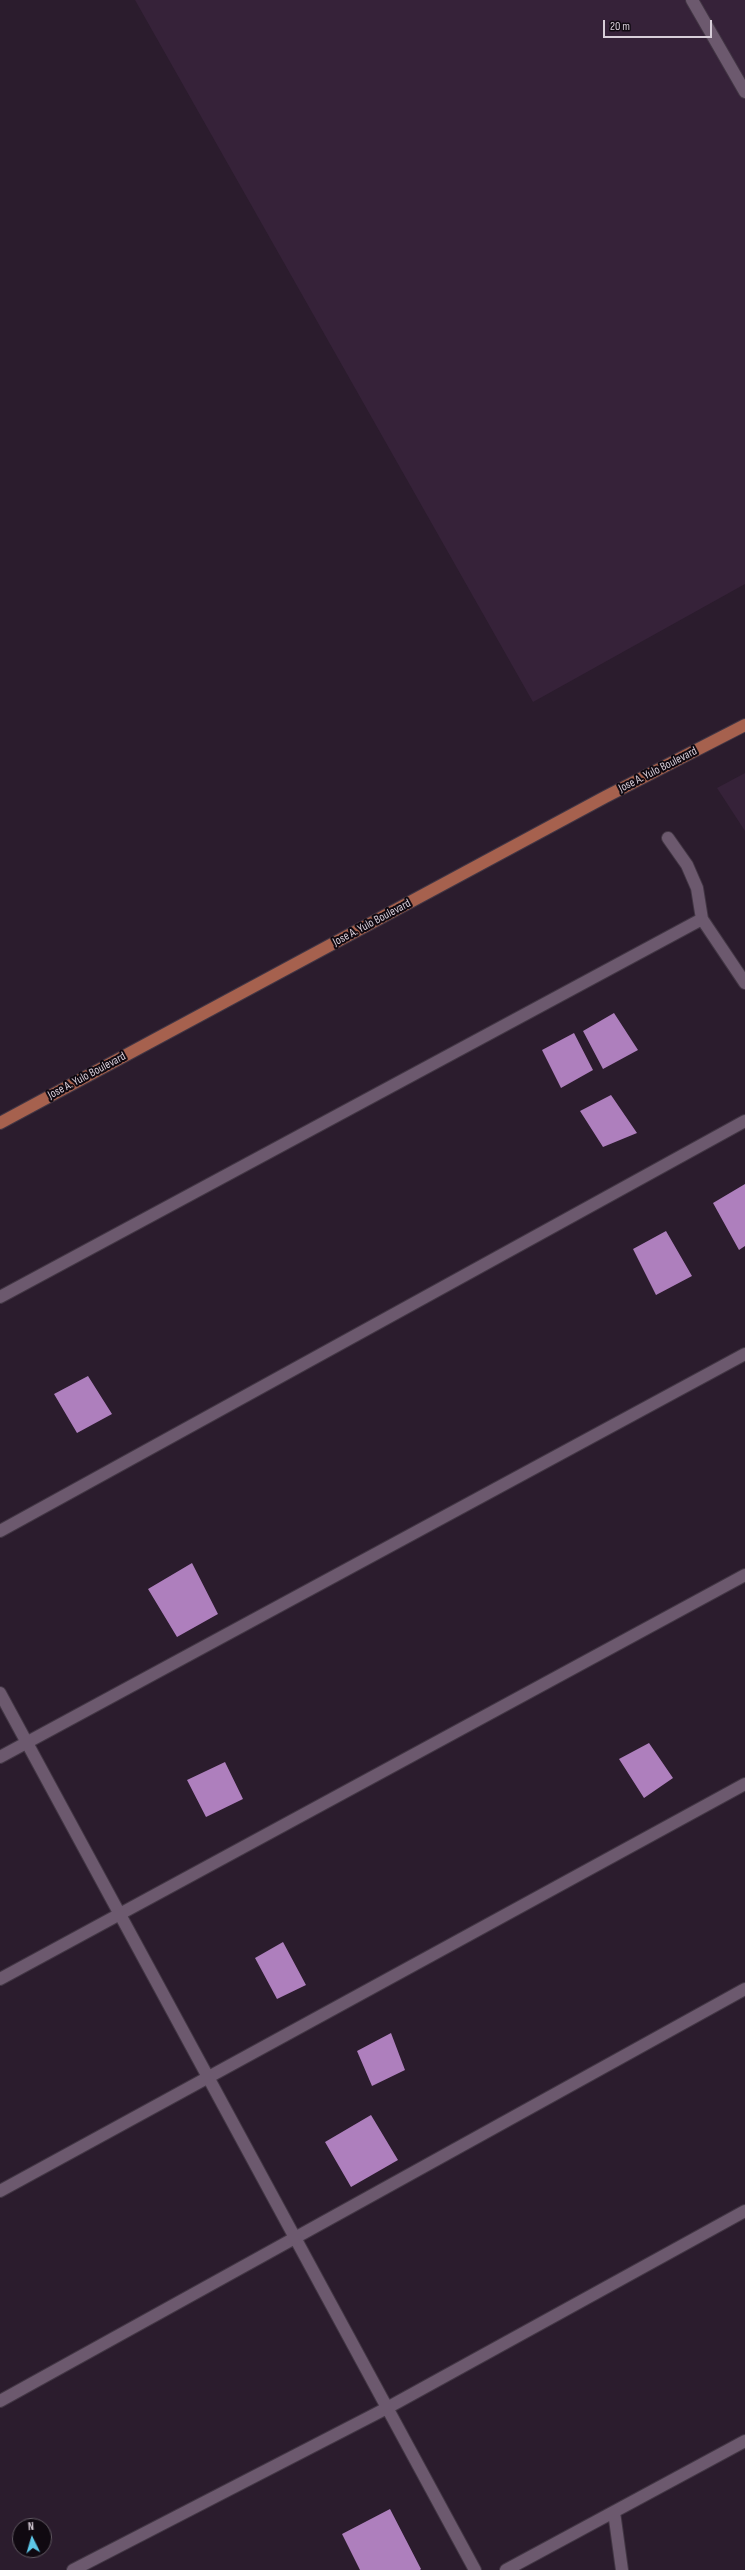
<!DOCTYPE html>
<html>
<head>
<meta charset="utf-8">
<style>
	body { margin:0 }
	#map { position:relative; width:745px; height:2570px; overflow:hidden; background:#2b1c2d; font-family:"Sofia Sans Condensed",sans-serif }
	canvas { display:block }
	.north { position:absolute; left:12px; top:2518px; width:40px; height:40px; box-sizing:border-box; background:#100911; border:1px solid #605861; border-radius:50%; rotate:355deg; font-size:11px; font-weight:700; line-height:16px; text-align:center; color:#d8ced9 }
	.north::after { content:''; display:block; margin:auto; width:14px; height:18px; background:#5dc7e8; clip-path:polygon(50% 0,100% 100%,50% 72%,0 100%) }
	.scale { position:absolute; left:603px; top:20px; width:109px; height:18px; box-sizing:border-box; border:2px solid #d8ced9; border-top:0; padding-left:5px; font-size:12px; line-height:14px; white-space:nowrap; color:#d8ced9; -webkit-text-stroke:3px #100911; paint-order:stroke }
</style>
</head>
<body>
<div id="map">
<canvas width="745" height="2570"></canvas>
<div class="north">N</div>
<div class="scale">20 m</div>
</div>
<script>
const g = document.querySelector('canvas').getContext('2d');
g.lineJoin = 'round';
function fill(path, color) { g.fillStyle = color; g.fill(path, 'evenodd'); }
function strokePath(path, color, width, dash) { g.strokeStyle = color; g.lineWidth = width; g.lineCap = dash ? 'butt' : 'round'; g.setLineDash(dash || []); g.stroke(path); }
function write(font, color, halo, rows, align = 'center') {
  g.font = font + ' "Sofia Sans Condensed",sans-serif'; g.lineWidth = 4; g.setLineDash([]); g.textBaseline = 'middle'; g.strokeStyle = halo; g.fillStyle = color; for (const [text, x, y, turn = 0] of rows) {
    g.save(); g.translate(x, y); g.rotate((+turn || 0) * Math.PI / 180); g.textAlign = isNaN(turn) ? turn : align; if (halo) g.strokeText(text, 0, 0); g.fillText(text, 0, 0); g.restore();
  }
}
fill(new Path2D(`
	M135,0H745V584L533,702Z
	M745,773V831L717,788Z`), '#362239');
fill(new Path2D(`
	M614,1013L638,1050L603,1069L583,1031Z
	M574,1033L593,1070L561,1088L542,1050Z
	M611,1095L637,1133L603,1147L580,1111Z
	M745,1184V1246L739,1250L713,1203Z
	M666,1231L692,1276L656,1295L633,1249Z
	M88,1376L112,1414L77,1433L54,1394Z
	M192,1563L218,1614L177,1637L148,1589Z
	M649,1743L673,1778L644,1798L619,1759Z
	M225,1762L243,1799L206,1817L187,1780Z
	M283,1942L306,1985L277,1999L255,1958Z
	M391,2033L405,2070L372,2086L357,2051Z
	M371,2115L398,2160L351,2187L325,2142Z
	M390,2509L421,2569L420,2570H360L342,2534Z`), '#ae7fbd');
const minor = new Path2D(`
	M692,0L745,92
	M668,838L687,865L697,888L702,919L745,983
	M0,1297L702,919
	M0,1531L745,1121
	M0,1693L475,2570
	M0,1757L745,1354
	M0,1979L745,1575
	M0,2191L745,1784
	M0,2401L745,1989
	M614,2512L622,2570
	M73,2570L387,2408L745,2211
	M506,2570L745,2441`);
const major = new Path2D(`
	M0,1123L605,797L745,725`);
strokePath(minor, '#423644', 14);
strokePath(major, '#423644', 14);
strokePath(minor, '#6c596e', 12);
strokePath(major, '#a6614e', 12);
write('12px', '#d8ced9', '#100911', [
	["Jose A. Yulo Boulevard",658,770,-27],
	["Jose A. Yulo Boulevard",372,923,-28],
	["Jose A. Yulo Boulevard",87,1076,-28]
]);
</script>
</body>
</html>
